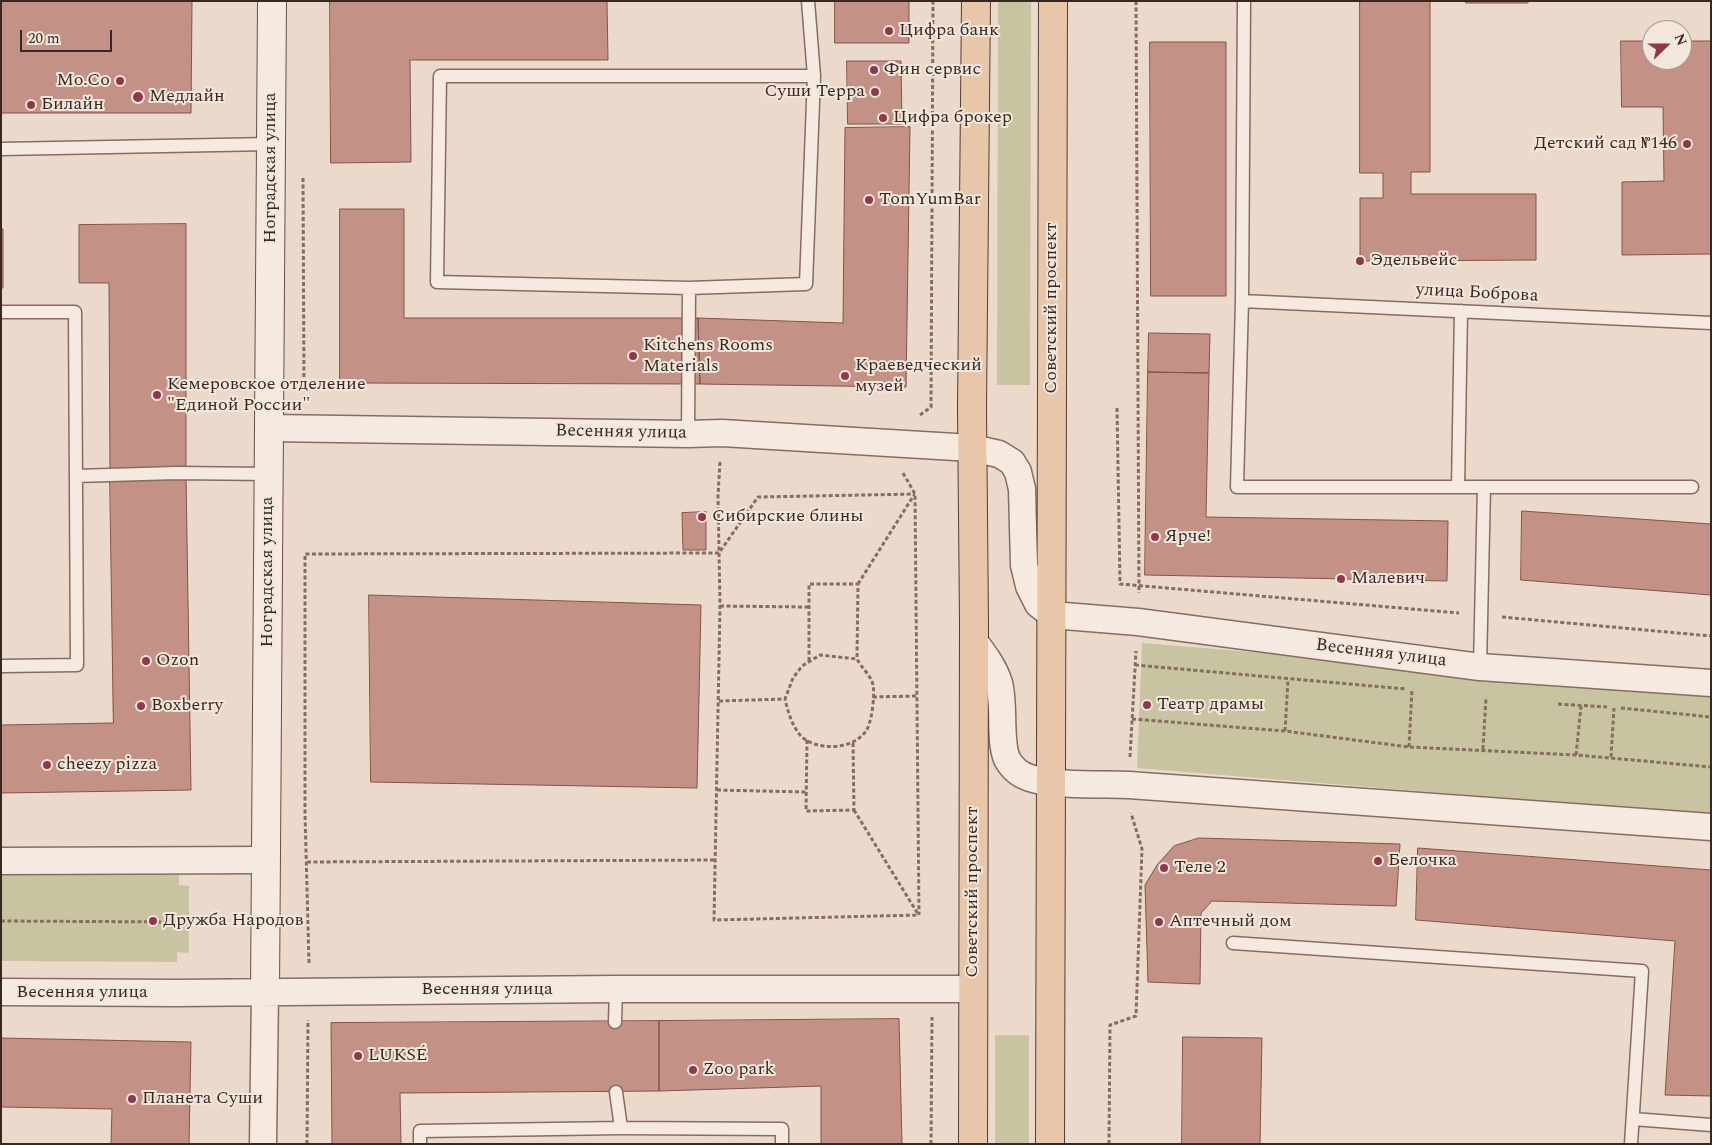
<!DOCTYPE html>
<html>
<head>
<meta charset="utf-8">
<style>
	body { margin:0 }
	#map { position:relative; width:1712px; height:1145px; overflow:hidden; background:#ebdacc; font-family:Spectral,serif }
	canvas { display:block }
	.frame { position:absolute; inset:0; border:2px solid #382823; pointer-events:none }
	.north { position:absolute; left:1642px; top:20px; width:50px; height:50px; box-sizing:border-box; background:#f3e6db; border:1px solid #a89a91; border-radius:50%; rotate:68deg; font-size:14px; font-weight:700; line-height:20px; text-align:center; color:#382823 }
	.north::after { content:''; display:block; margin:auto; width:18px; height:22px; background:#8e384d; clip-path:polygon(50% 0,100% 100%,50% 72%,0 100%) }
	.scale { position:absolute; left:20px; top:30px; width:92px; height:22px; box-sizing:border-box; border:2px solid #382823; border-top:0; padding-left:6px; font-size:15px; line-height:18px; white-space:nowrap; color:#382823; -webkit-text-stroke:4px #f3e6db; paint-order:stroke }
</style>
</head>
<body>
<div id="map">
<canvas width="1712" height="1145"></canvas>
<div class="frame"></div>
<div class="north">N</div>
<div class="scale">20 m</div>
</div>
<script>
const g = document.querySelector('canvas').getContext('2d');
g.lineJoin = 'round';
function fill(path, color) { g.fillStyle = color; g.fill(path, 'evenodd'); }
function strokePath(path, color, width, dash) { g.strokeStyle = color; g.lineWidth = width; g.lineCap = dash ? 'butt' : 'round'; g.setLineDash(dash || []); g.stroke(path); }
function write(font, color, halo, rows, align = 'center') {
  g.font = font + ' Spectral,serif'; g.lineWidth = 4; g.setLineDash([]); g.textBaseline = 'middle'; g.strokeStyle = halo; g.fillStyle = color; for (const [text, x, y, turn = 0] of rows) {
    g.save(); g.translate(x, y); g.rotate((+turn || 0) * Math.PI / 180); g.textAlign = isNaN(turn) ? turn : align; if (halo) g.strokeText(text, 0, 0); g.fillText(text, 0, 0); g.restore();
  }
}
fill(new Path2D(`
	M998,1H1031L1030,385H997Z
	M1142,643L1711,689V815L1137,768Z
	M1,874L179,875V885L189,886V953L177,952V962L1,961Z
	M995,1035H1029V1144H995Z`), '#c8c3a0');
const building = new Path2D(`
	M1,1H192L191,113H1Z
	M330,1H607L608,60H410L411,162L331,163Z
	M835,1H909V43H835Z
	M1360,1H1430V172H1411V194H1536V260L1360,261V198H1383V173H1360Z
	M1466,1H1528V3H1466Z
	M1621,41H1652V60H1682V41H1711V254L1622,255V182L1664,181L1663,107H1622Z
	M1150,42H1226V296H1151Z
	M847,61H901L902,124H848Z
	M910,127L906,387L700,384L698,318L843,323L845,128Z
	M340,209H404V318H698L700,384L340,383Z
	M186,224V475H110L109,283H79V225Z
	M1,229H3V288H1Z
	M1149,333L1210,334L1209,373L1148,372Z
	M1148,372L1209,373L1206,517L1448,521L1447,581L1145,575Z
	M110,475H186L191,790L1,793V725L113,723Z
	M1522,511L1711,524V595L1521,580Z
	M706,512V550H683L682,513Z
	M369,595L701,605L697,788L371,782Z
	M1199,838L1400,844L1396,906L1212,901L1201,913L1200,984L1148,982L1145,885L1157,865L1174,846Z
	M1418,848L1711,870V1096L1665,1095L1675,941L1416,920Z
	M899,1019L902,1144H821V1086L659,1091V1021Z
	M659,1021V1091L400,1093L401,1144H332L331,1023Z
	M1183,1037L1262,1038L1260,1144H1182Z
	M1,1038L191,1042L189,1144H111L112,1109L1,1107Z`);
fill(building, '#c49186');
strokePath(building, '#83534a', 1);
const lane = new Path2D(`
	M1244,1L1242,301L1237,487H1692
	M1,149L271,144
	M689,288L806,284L814,76L808,1
	M1242,301L1711,323
	M1,312H75L77,665L1,666
	M688,434L689,288L437,282L440,76H814
	M76,476L176,473L269,474
	M1458,487L1461,311
	M1480,667L1484,487
	M1233,943L1642,971L1631,1144
	M615,1022L616,989
	M616,1092L621,1128
	M1633,1119L1711,1125
	M420,1144V1131L621,1128L782,1129V1144`);
const street = new Path2D(`
	M269,428L688,434L722,433L972,448L999,454L1012,462L1018,472L1022,489L1024,565L1029,586L1038,604L1052,615L1138,622L1480,667L1711,683
	M974,641C984,654 994,667 999,683C1005,705 999,741 1007,759C1012,768 1020,775 1030,778C1055,786 1101,784 1129,785L1711,827
	M1,861L266,860
	M1,992L177,993L616,989H973
	M263,1144L265,991`);
const secondary = new Path2D(`
	M265,991L272,1`);
const primary = new Path2D(`
	M973,1144L974,623L972,408L976,1
	M1050,1144L1053,1`);
strokePath(lane, '#866c61', 15);
strokePath(street, '#866c61', 29);
strokePath(secondary, '#684e44', 30);
strokePath(primary, '#553c35', 30);
strokePath(new Path2D(`
	M1136,1L1139,593
	M303,178L304,388
	M1117,408L1120,584L1459,613
	M920,415L931,407L933,1
	M720,462L718,496L720,606L714,920L919,915
	M903,473L915,494L919,915
	M858,584L914,495
	M720,606L808,607
	M1502,617L1711,636
	M809,661V584H858L857,659
	M1135,665L1406,689
	M873,697L917,696
	M719,701L785,699L793,678L802,666L820,655L857,659C861,667 872,677 873,685C875,695 872,722 866,731C853,750 816,752 800,735C792,725 788,712 785,699
	M1558,704L1607,707
	M1621,708L1711,717
	M1132,719L1285,731L1409,747L1576,755L1711,767
	M1285,731L1288,680
	M807,740L806,811L854,810L853,742
	M1409,747L1412,689
	M1483,749L1486,697
	M1576,755L1581,706
	M1130,757L1136,651
	M1611,757L1614,708
	M717,790L806,792
	M854,810L918,914
	M307,862L716,860
	M1,921L178,922
	M309,963L305,814V554L719,553L758,497L915,494
	M307,1144L308,1020
	M931,1144L932,1017
	M1109,1144L1110,1025L1136,1016L1142,849L1131,813`), '#866c61', 3, [4, 2.5]);
strokePath(lane, '#f6e9df', 12);
strokePath(street, '#f6e9df', 26);
strokePath(secondary, '#f6e9df', 28);
strokePath(primary, '#e8c6a9', 28);
for (const [x, y, r, color] of [
	[889,31,5,"#8e384d"],
	[874,70,5,"#8e384d"],
	[120,81,5,"#8e384d"],
	[875,92,5,"#8e384d"],
	[138,97,6,"#8e384d"],
	[31,105,5,"#8e384d"],
	[883,118,5,"#8e384d"],
	[1687,144,5,"#8e384d"],
	[869,200,5,"#8e384d"],
	[1360,261,5,"#8e384d"],
	[633,356,5,"#8e384d"],
	[845,376,5,"#8e384d"],
	[157,395,5,"#8e384d"],
	[702,517,5,"#8e384d"],
	[1155,537,5,"#8e384d"],
	[1341,579,5,"#8e384d"],
	[146,661,5,"#8e384d"],
	[1147,705,5,"#8e384d"],
	[141,706,5,"#8e384d"],
	[47,765,5,"#8e384d"],
	[1378,861,5,"#8e384d"],
	[1164,868,5,"#8e384d"],
	[153,921,5,"#8e384d"],
	[1159,922,5,"#8e384d"],
	[358,1056,5,"#8e384d"],
	[693,1070,5,"#8e384d"],
	[132,1099,5,"#8e384d"]
]) { const dot = new Path2D(); dot.arc(x, y, r, 0, 2 * Math.PI); g.fillStyle = color; g.fill(dot); strokePath(dot, '#f3e6db', 2); }
write('18px', '#382823', '#f3e6db', [
	["Цифра банк",899,31],
	["Фин сервис",884,70],
	["Mo.Co",110,81,"right"],
	["Суши Терра",865,92,"right"],
	["Медлайн",149,97],
	["Билайн",41,105],
	["Цифра брокер",893,118],
	["Детский сад №146",1677,144,"right"],
	["TomYumBar",879,200],
	["Эдельвейс",1370,261],
	["Kitchens Rooms",643,346],
	["Materials",643,367],
	["Краеведческий",855,366],
	["музей",855,387],
	["Кемеровское отделение",167,385],
	["\"Единой России\"",167,406],
	["Сибирские блины",712,517],
	["Ярче!",1165,537],
	["Малевич",1351,579],
	["Ozon",156,661],
	["Театр драмы",1157,705],
	["Boxberry",151,706],
	["cheezy pizza",57,765],
	["Белочка",1388,861],
	["Теле 2",1174,868],
	["Дружба Народов",163,921],
	["Аптечный дом",1169,922],
	["LUKSÉ",368,1056],
	["Zoo park",703,1070],
	["Планета Суши",142,1099]
], 'left');
write('18px', '#382823', '#f3e6db', [
	["Ноградская улица",271,168,-90],
	["улица Боброва",1477,294,3],
	["Советский проспект",1052,308,-90],
	["Весенняя улица",621,433,1],
	["Ноградская улица",268,572,-90],
	["Весенняя улица",1381,654,7],
	["Советский проспект",973,892,-90],
	["Весенняя улица",487,990],
	["Весенняя улица",82,993]
]);
</script>
</body>
</html>
